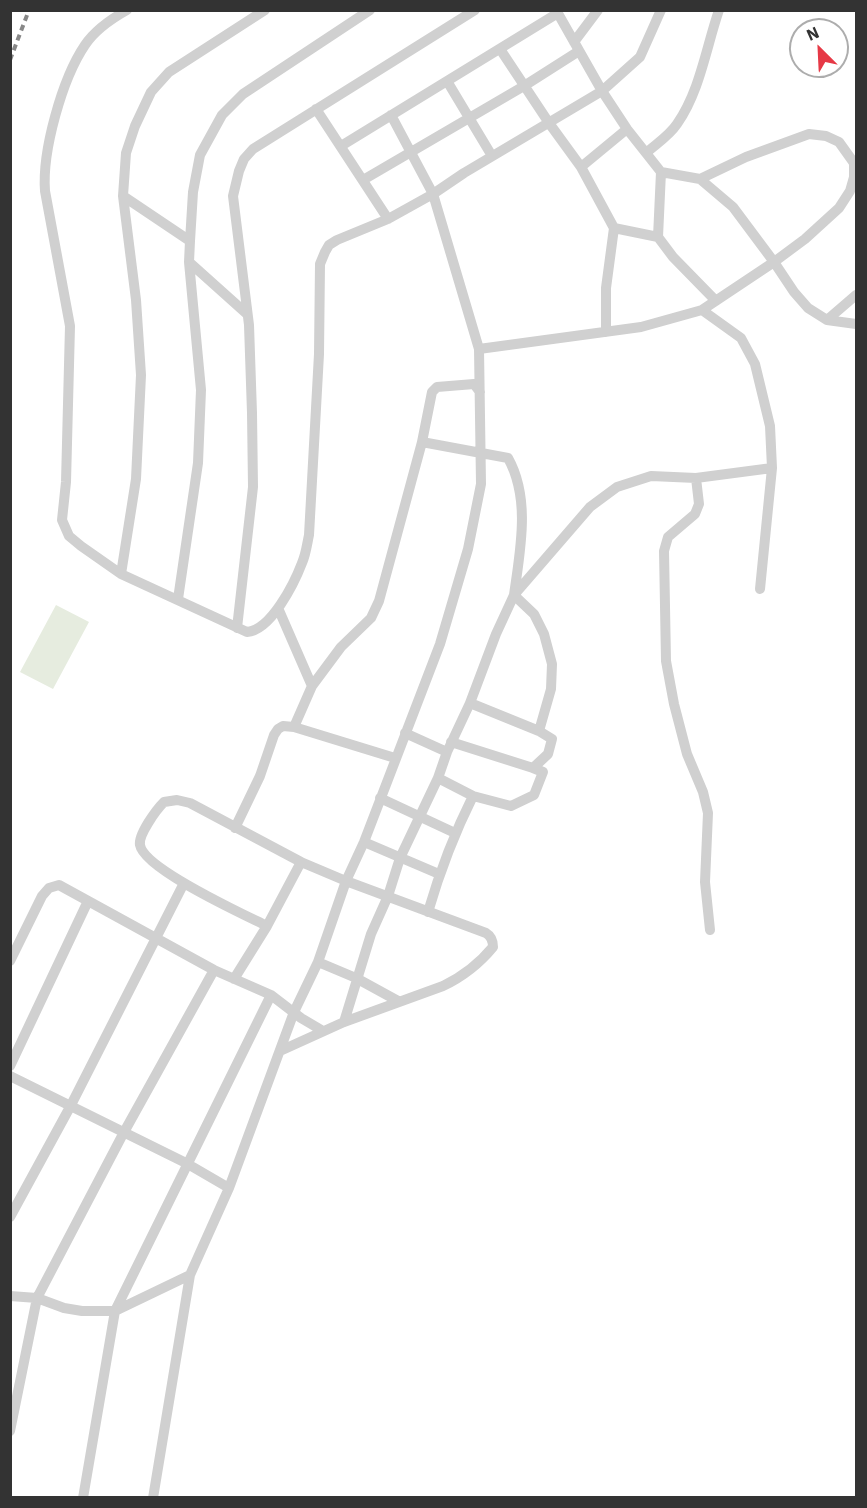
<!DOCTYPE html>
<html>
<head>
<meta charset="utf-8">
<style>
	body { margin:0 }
	#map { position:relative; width:867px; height:1508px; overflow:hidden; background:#fff; font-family:"IBM Plex Sans",sans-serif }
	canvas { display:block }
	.frame { position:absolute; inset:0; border:12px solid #333; pointer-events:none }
	.north { position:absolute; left:789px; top:18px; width:60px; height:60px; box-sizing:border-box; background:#fff; border:2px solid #adadad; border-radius:50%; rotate:336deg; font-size:16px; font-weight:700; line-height:24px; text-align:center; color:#333 }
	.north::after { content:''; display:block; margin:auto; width:21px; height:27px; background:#e63946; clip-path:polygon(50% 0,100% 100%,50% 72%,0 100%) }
</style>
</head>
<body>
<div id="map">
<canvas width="867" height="1508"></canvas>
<div class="frame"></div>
<div class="north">N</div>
</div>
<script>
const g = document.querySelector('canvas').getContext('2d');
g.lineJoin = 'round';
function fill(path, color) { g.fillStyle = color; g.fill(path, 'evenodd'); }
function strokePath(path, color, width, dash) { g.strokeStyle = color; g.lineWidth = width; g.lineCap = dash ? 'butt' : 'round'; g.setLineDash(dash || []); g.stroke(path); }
fill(new Path2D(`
	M56,605L89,622L53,689L20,672Z`), '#e6ecdf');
strokePath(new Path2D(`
	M127,10C111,19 95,30 85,45C62,79 42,151 45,191L70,326L66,482L62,520L69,536L81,546L121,574L247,632C271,630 294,584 302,563C306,554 307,544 309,535L319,354L320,264L325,252L329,245L337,240L388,219L433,194L464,173L602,91L640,57L661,10
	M556,10L602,91L627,129L661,172L700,179L733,207L774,262L794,292L808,308L827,320L856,324
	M574,42L598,10
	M500,49L549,123L581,167L614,228
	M447,81L492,156
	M316,109L388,219
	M341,146L558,13
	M646,153C656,144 669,136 677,124C700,91 706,48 719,10
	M581,167L627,129
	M363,180L524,86L579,51
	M123,196L190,241L189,262L247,314
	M658,237L661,172
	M190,241L193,192L200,155L222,115L243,94L370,10
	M702,310L741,338L755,364L770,426L772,468L760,589
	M827,320L856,295
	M606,332V288L614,228L658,237L673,257L716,301
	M479,349L641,327L702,310L774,262L805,239L839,208L850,191L854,177V163L839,142L826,136L809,134L746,157L700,179
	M422,442L508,458C531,499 520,551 514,595L534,614L544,634L552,664L551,689L539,731L552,739L548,754L533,768L543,772L534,795L511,806L473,796
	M696,478L699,504L695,514L668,537L664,551L666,661L674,704L687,754L703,792L708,813L705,882L710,930
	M121,574L136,479L141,375L136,300L123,196L126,153L135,126L151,92L169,72L265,10
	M178,599L198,463L201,390L189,262
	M278,608L312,686
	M237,628L253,487L252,413L249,325L233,196L239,171L244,159L253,149L475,10
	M470,703L539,731
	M294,727L312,686L341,647L371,618L379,601L422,442L432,392L437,387L474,384L480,392
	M405,733L447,752
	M451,742L533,768
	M380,798L455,833
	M235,828L260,776L274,735L278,729L283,726L294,727L395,758
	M364,842L439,874
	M428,912C440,871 454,834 473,796L438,778
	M267,926C243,914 144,869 140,845C138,835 156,810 164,802L177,800L190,803L301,862L346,881L486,933C491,936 493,940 493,947C479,964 464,976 443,986L344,1022L280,1051
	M10,961L42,896L49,888L59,885L214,970L271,995L301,1018L323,1031
	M318,962L356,978L398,1001
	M234,979L267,926L301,862
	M344,1022L371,934L388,896L400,858L438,778L447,752L470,703L496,634L514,595L590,507L617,487L651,476L696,478L772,468
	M10,1066L88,901
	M10,1076L186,1163L229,1188
	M10,1217L70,1107L184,883
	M10,1296L37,1298L64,1308L82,1311H115L190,1275
	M10,1431L37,1298L123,1134L214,970
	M83,1498L115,1311L271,995
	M153,1498L190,1275L229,1188L294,1012L318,962L346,881L364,842L440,644L468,549L481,484L479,349L433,194L391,115`), '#d0d0d0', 10);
strokePath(new Path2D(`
	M10,60L29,10`), '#888', 4, [6, 4.5]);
</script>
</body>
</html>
